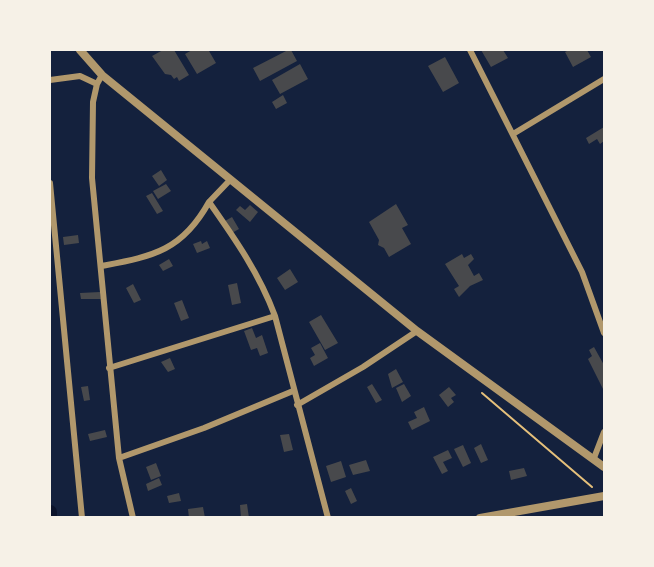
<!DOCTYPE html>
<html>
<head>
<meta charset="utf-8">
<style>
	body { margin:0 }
	#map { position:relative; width:654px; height:567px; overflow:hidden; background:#14213d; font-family:"Noto Serif",serif }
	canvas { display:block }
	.frame { position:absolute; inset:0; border:51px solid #f6f1e7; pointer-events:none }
</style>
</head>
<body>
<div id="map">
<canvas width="654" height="567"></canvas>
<div class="frame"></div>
</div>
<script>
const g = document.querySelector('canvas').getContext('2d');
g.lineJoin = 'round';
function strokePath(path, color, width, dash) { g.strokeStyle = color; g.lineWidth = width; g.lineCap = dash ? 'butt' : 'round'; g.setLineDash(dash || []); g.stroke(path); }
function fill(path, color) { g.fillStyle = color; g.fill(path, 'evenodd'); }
strokePath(new Path2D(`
	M50,512V518`), '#0b132b', 14);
fill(new Path2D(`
	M163,50H174L189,75L179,81L177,77L174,79L171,75L165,74L152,56Z
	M192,50L209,51L216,63L197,74L185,54Z
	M288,50H291L297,61L260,81L253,68Z
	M481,50H503L508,58L491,67Z
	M569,50H587L591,57L573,67L565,52Z
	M445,57L459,83L443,92L428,66Z
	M300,64L308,79L280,94L272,80Z
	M283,95L287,103L276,109L272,102Z
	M604,127V141L600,144L597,139L589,144L586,138Z
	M161,170L167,180L159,186L152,176Z
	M166,184L171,191L158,199L153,191Z
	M152,193L163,211L157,214L146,196Z
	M396,204L408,225L402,228L411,244L389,257L384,248L378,245L379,240L369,222Z
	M250,205L258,212L250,222L236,210L240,206L245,210Z
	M232,217L239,229L232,233L225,221Z
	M78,235L79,243L64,245L63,237Z
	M201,241L202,244L207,241L210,248L197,253L193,244Z
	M462,254L464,258L471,254L474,259L468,265L474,276L479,273L483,280L470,286L459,297L454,289L459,286L445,264Z
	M169,259L173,266L163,271L159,265Z
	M290,269L298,282L285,290L277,278Z
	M237,283L241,303L232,305L228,285Z
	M133,284L141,300L134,303L126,288Z
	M100,292L101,299H81L80,293Z
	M182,300L189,318L181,321L174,303Z
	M321,315L338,343L325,350L309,322Z
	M252,328L256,338L262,335L268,353L260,356L257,348L251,350L244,331Z
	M320,343L328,358L314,366L310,358L315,355L311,348Z
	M594,347L604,365V391L588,359L592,356L589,350Z
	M170,358L175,369L168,372L161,362Z
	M396,369L403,382L392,388L388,374Z
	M372,384L382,400L376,403L367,387Z
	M404,384L411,396L402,402L396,388Z
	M88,386L90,400L84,401L81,387Z
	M449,387L456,395L451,398L454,402L448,407L439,395Z
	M424,407L430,421L412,430L408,422L417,418L414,412Z
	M105,430L107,437L90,441L88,434Z
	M289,434L293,450L284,452L280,435Z
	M481,444L488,460L481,463L474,448Z
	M463,445L471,463L463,467L454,449Z
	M448,450L452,458L443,462L448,471L442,474L433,457Z
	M366,460L370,471L353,475L349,465Z
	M341,461L346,477L331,482L326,466Z
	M156,463L161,476L151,480L146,467Z
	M524,468L527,476L511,480L509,471Z
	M159,478L162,485L148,491L146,484Z
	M351,488L357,501L351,504L345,491Z
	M179,493L181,501L169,503L167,496Z
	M247,504L249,518H241L240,505Z
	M203,507L205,518H189L188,509Z`), '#48494c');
strokePath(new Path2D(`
	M482,393L592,487`), '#e5c07b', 2);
strokePath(new Path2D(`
	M470,50L582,272L604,333
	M102,75L97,84L93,102L92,178L119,458L133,518
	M50,80L80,76L97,84
	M513,134L604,79
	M230,180L209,202C235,239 259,273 275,316L328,518
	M50,183L82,518
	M102,266C153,256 182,251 209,202
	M109,368L275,316
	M297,405L363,367L417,331
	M119,458L204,428L293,391
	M594,458L604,432`), '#b1986c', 6);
strokePath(new Path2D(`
	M80,50L102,75L417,331L604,467
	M480,518L604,496`), '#b1986c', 8);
</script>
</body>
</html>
